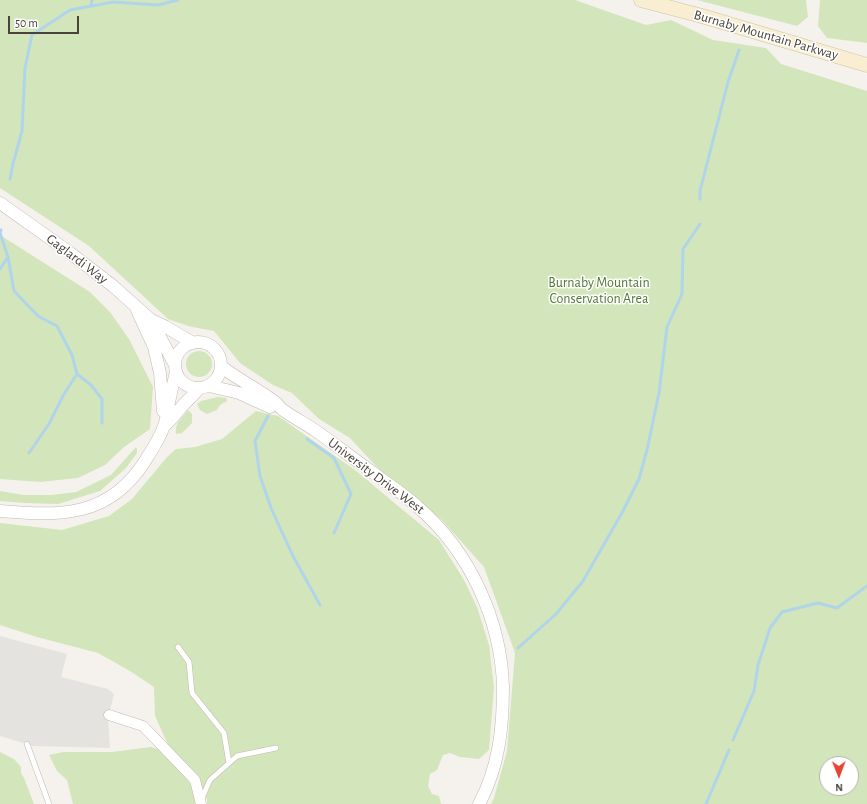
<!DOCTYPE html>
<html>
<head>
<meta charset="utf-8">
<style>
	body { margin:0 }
	#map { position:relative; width:867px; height:804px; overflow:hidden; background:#f5f2ed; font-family:"Alegreya Sans",sans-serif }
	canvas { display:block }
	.north { position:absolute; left:819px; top:756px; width:40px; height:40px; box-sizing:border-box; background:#fff; border:1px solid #b6b4b1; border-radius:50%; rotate:179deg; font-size:11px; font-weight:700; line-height:16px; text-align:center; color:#49433b }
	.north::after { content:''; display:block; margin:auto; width:14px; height:18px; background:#e64532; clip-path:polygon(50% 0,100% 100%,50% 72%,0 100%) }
	.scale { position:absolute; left:8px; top:16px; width:71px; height:18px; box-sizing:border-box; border:2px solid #49433b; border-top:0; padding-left:5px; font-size:12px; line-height:14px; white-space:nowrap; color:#49433b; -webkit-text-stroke:3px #fff; paint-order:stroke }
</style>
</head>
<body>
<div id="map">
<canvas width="867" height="804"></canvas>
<div class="north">N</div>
<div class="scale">50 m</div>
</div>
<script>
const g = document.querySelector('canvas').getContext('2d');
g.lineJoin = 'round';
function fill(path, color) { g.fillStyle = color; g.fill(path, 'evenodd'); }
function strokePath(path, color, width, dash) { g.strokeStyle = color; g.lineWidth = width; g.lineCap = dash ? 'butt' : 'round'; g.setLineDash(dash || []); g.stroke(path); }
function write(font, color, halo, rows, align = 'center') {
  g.font = font + ' "Alegreya Sans",sans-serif'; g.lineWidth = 3; g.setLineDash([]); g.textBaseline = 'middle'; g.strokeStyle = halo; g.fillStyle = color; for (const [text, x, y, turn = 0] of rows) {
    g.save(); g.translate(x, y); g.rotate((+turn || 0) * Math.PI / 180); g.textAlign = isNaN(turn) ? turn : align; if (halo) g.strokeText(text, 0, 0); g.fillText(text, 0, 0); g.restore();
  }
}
fill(new Path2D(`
	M0,0H575L646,25L671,20L713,40L766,48L781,64L867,91V804H491L494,798L507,751L515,653L484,567L441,519L388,479L350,438L319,419L292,393L273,385L240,363L214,331L188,326L168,319L89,246L0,188ZM827,764H851V788H827Z
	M697,0H806L808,17L797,26Z
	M820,0H867V43L827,38L818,26Z
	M0,235L90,292L110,312L129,339L153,387L150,429L124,447L105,465L78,478L40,482L0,479Z
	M186 364a13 13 0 1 1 26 0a13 13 0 1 1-26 0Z
	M218,397L226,398L227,401L220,405L217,410L207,414L200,410L197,404L201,401Z
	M188,410L192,414V423L182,433L176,434C174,424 182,418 188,410Z
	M256,411L278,416L355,470L439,540L464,580L477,607L489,645L494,687L489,750L479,759L460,757L450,753L443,755L437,770L430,774L428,786L432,794L439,796L441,804H207V799L174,758L155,716L154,687L130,671L98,653L37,637L0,625V523L62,530L109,516L132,499L167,457L176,449L195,447L222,439Z
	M136,447L137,449V453L126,468L100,491L58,504L25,503L0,501V491L24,495H51L76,492L111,475Z
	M151,747L165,751L195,790V804H73L67,780L57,771L49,755L63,752H112Z
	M0,752L14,759L21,767V773L24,778L34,804H0Z`), '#d3e5ba');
fill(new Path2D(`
	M0,636L67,654L61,677L108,689L114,694L108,718L110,748L33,746L0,736Z`), '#e4e3e0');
strokePath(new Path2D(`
	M91,6L92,0
	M10,179L13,164L22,131L25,68L32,35L70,10L113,2L158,5L178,0
	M700,199V191L728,82L739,50
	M1,230L0,233L8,257L14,291L38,316L57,326L72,355L77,374L91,385L102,399V423
	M0,269L8,257
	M268,416L255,441L260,476L271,508L293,556L320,605
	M307,439L334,458L351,494L334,533
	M29,453L49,424L64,394L77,374
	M518,648L556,614L583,581L623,511L639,479L647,450L659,393L667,327L682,294L683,249L700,224
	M733,740L754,691L758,665L770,628L782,612L818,603L837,608L867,586
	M706,804L729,750`), '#b0d5eb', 3);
const service = new Path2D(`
	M178,647L189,662L192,693L224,733L229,763
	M27,744L49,804
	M201,800L210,780L237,756L276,748`);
const minor = new Path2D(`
	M109,715L143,726L195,780L201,804`);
const tertiary = new Path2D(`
	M0,203L69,252L113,286L151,320L166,327L193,343
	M137,310L154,347L160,373L163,411
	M151,320L175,365
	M175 365a23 23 0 1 1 46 0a23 23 0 1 1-46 0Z
	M222,367C239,380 258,389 275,402C278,404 280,408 283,410C294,418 306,424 316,431C336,445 355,460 375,474C389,485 405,495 418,507C469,551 501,619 503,687C503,728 499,767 479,804
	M209,386L239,393L270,407
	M164,426C173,419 178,410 186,402C191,397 195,394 199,388
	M0,511C60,516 109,518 145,461C152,450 160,438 164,426C166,420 167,414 168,408C170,396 173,384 176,372`);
const secondary = new Path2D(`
	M641,0L702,16L867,65`);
strokePath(service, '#c0b9b0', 6);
strokePath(minor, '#c0b9b0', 11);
strokePath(tertiary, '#c0b9b0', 13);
strokePath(secondary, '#d0c2a1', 15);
strokePath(service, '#fff', 5);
strokePath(minor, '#fff', 10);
strokePath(tertiary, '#fff', 12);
strokePath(secondary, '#faeed2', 14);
write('14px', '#49433b', '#fff', [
	["Burnaby Mountain Parkway",766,35,16],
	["Gaglardi Way",77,259,37],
	["University Drive West",376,476,37]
]);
write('14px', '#4f7732', '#fff', [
	["Burnaby Mountain",599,283],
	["Conservation Area",599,299]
]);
</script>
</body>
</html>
